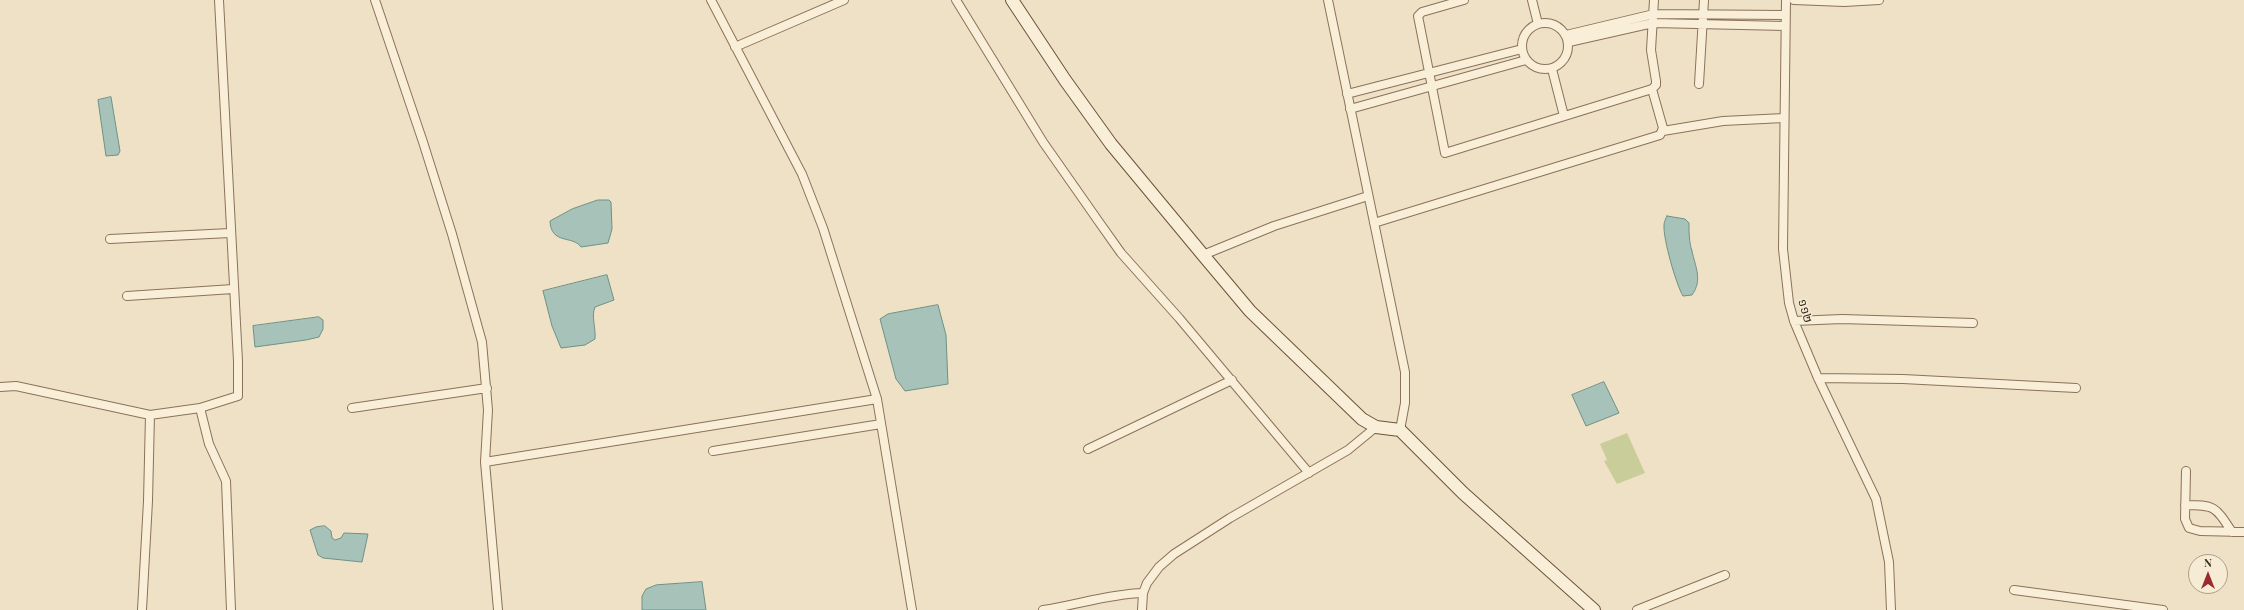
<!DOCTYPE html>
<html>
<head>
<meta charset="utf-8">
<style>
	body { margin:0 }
	#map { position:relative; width:2244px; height:610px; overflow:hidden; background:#efe1c5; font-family:"Playfair Display",serif }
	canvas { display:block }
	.north { position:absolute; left:2188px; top:554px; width:40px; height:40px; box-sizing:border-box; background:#f6ebd5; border:1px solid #ab9e8c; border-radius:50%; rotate:0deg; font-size:11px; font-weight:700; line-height:16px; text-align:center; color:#3a2b1f }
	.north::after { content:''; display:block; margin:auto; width:14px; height:18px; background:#992a2f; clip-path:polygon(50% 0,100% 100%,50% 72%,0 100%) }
</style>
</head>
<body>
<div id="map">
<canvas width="2244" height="610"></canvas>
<div class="north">N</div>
</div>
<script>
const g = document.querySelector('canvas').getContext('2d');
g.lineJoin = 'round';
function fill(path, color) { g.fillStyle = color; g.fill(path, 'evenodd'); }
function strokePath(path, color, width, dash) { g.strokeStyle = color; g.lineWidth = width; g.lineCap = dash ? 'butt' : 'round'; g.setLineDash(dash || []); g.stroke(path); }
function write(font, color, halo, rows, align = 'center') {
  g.font = font + ' "Playfair Display","Noto Sans Khmer",serif'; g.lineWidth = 3; g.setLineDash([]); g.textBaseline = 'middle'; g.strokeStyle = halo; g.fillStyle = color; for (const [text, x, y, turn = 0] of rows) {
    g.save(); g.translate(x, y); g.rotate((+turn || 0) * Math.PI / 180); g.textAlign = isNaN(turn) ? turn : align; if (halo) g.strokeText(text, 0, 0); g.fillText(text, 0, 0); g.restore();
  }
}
fill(new Path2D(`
	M1627,433L1645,473L1617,484L1604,461L1607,460L1600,444Z`), '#c9cd99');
const water = new Path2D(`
	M111,97L120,151L118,155L106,156L98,100Z
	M598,200H609L611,202L612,229L608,243L581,247C573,235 551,245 550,221L572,209Z
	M1667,216L1685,219L1689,223C1689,232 1689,242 1692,251C1695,266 1703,280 1692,295L1683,296C1676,284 1663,239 1664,225C1664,222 1666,218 1667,216Z
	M607,275L614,300L595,307C591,316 596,328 595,339L585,345L561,348L552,326L543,291Z
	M938,305L946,335L948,384L905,391L896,379L880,319L888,314Z
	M319,317L323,320V329L319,337L306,340L255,347L253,326Z
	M1604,382L1619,413L1586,426L1572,395Z
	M325,526L331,531L332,538L335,540L341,538L344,533L368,534L362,562L323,558L318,555L310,530L316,527Z
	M702,582L706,610H642V596L646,589L656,585Z`);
fill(water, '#a7c2b9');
strokePath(water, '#6d9186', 1);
const street = new Path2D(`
	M375,0L423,142L452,234L482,342L488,410L485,462L498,610
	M711,0L802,174L823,228L877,399L912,610
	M956,0L1043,142L1099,222L1121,253L1179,318L1309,473
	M1328,0L1405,372V403L1400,430
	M1464,0L1422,12L1418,16L1445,153L1652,89L1656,85V81L1651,50L1654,0
	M1532,0L1538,24
	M1786,0L1783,249L1789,303L1794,321L1818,378L1876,499L1889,562L1891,610
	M1794,0L1844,2L1879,0
	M1522 46a23 23 0 1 1 46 0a23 23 0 1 1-46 0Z
	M1566,35L1654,14L1785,15
	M1569,42L1653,23L1785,26
	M735,47L844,0
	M1552,69L1564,116
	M1699,84L1704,0
	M1347,94L1522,49
	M1350,109L1526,60
	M1663,131L1723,121L1784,118
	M1374,223L1660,135L1663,128L1652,89
	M110,239L230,233
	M1203,255L1274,226L1368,196
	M127,296L233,289
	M1794,321L1842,319L1973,323
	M1818,378L1903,379L2076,388
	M0,387L16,386L150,415L200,408L238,396V361L219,0
	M200,408L209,444L226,481L231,610
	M352,408L487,388
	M1088,449L1232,380
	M713,451L881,424
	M485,462L877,399
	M2186,471L2185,519L2189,528L2200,531L2244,532
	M2185,505C2215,505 2215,506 2232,532
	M2014,590L2163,610
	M142,610L148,501L150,415
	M1043,610C1077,605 1108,594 1143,593
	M1142,610L1143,593L1147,583L1159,567L1174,554L1230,518L1348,450L1376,427
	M1637,610L1725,575`);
const secondary = new Path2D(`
	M1012,0L1065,80L1111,144L1203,255L1250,311L1362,419L1376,427L1400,430L1463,493L1594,610`);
strokePath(street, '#8a725b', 10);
strokePath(secondary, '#6c533e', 14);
strokePath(street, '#f9eed8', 8);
strokePath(secondary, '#f9eed8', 12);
write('12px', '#3a2b1f', '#f6ebd5', [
	["១១២",1805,311,74]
]);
</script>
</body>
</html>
